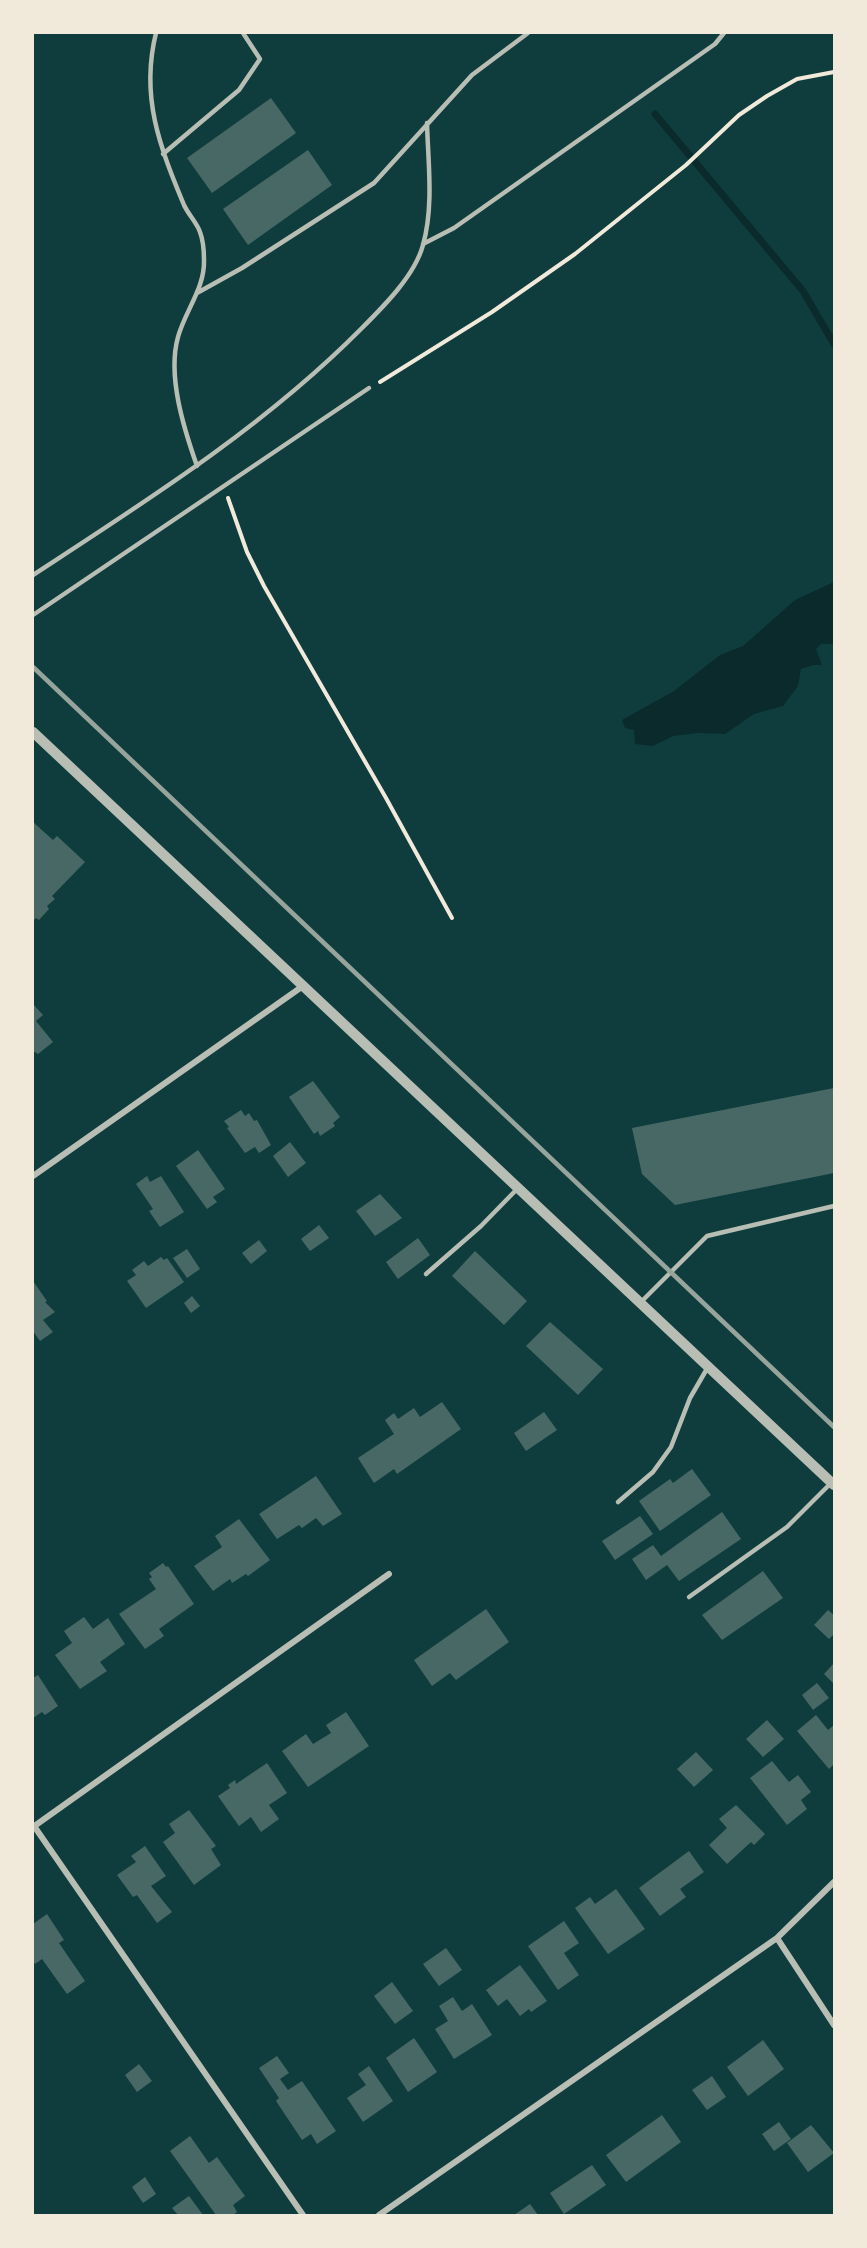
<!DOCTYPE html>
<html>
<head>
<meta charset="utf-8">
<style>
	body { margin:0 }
	#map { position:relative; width:867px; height:2248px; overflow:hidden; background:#0f3d3e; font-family:Overpass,sans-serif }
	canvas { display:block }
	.frame { position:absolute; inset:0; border:34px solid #f1e9da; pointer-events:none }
</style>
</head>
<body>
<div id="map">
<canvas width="867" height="2248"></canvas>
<div class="frame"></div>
</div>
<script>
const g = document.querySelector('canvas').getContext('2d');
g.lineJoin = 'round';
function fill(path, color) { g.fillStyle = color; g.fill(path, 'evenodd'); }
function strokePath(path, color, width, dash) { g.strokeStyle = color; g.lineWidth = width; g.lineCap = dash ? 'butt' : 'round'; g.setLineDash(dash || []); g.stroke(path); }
fill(new Path2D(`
	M834,582V644H821L816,649L822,665H813L801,669L798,686L783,706L754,714L725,734L698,733L673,736L653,746L635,744L634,730L625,728L622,720L674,691L720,655L743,646L795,600Z`), '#0a2a2b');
strokePath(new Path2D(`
	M655,114L803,291L834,344`), '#0a2a2b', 7);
fill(new Path2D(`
	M271,98L296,133L212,193L187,158Z
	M308,150L332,185L248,245L223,209Z
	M33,822L53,840L57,836L85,862L52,896L55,899L47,906L49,909L39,920L36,918L33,921Z
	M33,1004L43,1015L36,1021L53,1042L38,1054L33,1051Z
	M313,1081L340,1117L333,1123L335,1126L320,1136L318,1131L314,1134L289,1097Z
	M834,1088V1173L675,1205L642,1174L632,1128Z
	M241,1110L245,1116L249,1113L254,1121L257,1120L271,1145L259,1153L255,1147L245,1153L227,1128L229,1127L224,1121Z
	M290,1142L306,1163L288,1177L273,1156Z
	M198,1150L225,1189L213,1197L217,1202L207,1209L176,1166Z
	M147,1176L150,1182L161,1176L184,1212L160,1227L149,1211L153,1209L136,1184Z
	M380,1194L402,1218L375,1236L356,1211Z
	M319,1225L329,1238L310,1251L301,1239Z
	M418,1238L430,1255L398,1279L386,1262Z
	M259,1240L267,1251L251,1264L242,1253Z
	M187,1249L200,1269L187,1278L173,1258Z
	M475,1251L527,1301L504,1325L452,1276Z
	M161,1257L164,1260L167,1258L184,1282L146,1308L127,1281L136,1275L132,1270L144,1261L148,1266Z
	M33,1281L47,1301L45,1302L55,1312L43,1320L53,1332L40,1341L33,1331Z
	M192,1296L200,1306L191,1313L184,1303Z
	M550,1322L603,1369L578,1395L526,1346Z
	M442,1402L461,1429L397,1474L394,1469L374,1483L358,1458L394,1434L385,1420L394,1413L398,1419L414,1408L420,1417Z
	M544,1412L557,1430L526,1451L514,1433Z
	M692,1469L711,1495L660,1531L639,1501L670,1479L673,1483Z
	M316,1476L342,1514L323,1526L316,1518L302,1528L299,1525L277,1539L259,1514Z
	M722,1512L741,1539L679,1581L667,1565L646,1580L632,1559L653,1545L661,1556Z
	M640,1516L653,1534L615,1560L602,1541Z
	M239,1519L270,1560L248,1576L246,1574L232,1583L230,1579L213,1591L194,1566L222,1547L215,1536Z
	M163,1563L166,1567L168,1566L194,1604L159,1629L164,1636L145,1649L119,1614L156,1589L149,1579L152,1577L149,1573Z
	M763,1571L783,1598L722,1640L702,1615Z
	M486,1609L509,1642L456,1680L450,1673L432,1686L414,1660Z
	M828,1610L834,1615V1634L829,1639L814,1625Z
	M84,1617L93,1629L108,1618L125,1644L100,1662L107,1671L80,1689L55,1655L72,1643L64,1631Z
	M834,1663V1684L824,1674Z
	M38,1675L58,1706L45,1715L42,1712L33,1718V1678Z
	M817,1683L829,1698L813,1710L802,1695Z
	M346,1712L369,1746L308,1787L282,1751L306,1734L313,1744L331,1733L326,1725Z
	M816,1715L828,1730L834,1725V1764L829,1769L797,1731Z
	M767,1720L784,1739L763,1757L746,1739Z
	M696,1752L713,1770L694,1787L677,1769Z
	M772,1761L789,1782L798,1775L811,1792L801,1800L807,1809L787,1825L750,1778Z
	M267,1763L287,1793L269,1805L279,1819L261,1832L251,1817L239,1826L218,1796L230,1788L228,1785L235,1780L236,1784Z
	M736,1805L765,1834L754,1845L751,1842L727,1864L709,1845L727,1828L719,1819Z
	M189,1810L216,1846L211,1849L221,1865L194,1885L163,1842L175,1833L169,1824Z
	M145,1846L166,1876L151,1886L172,1912L157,1923L137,1895L133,1897L117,1875L136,1862L131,1856Z
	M689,1851L704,1872L680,1889L686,1897L660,1916L639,1888Z
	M616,1889L645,1929L608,1954L575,1908L590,1897L595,1904Z
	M47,1914L64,1940L59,1943L85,1981L67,1994L42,1959L35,1964L33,1961V1924Z
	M564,1921L579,1943L564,1953L579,1975L558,1990L528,1946Z
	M446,1948L462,1970L439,1986L423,1964Z
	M520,1965L547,2001L531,2012L529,2009L520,2016L507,1999L498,2006L486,1990Z
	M392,1982L413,2011L395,2024L374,1996Z
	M453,1997L462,2011L472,2004L492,2035L454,2059L435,2029L448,2021L439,2006Z
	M414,2038L437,2072L408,2092L386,2058Z
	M763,2040L784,2069L748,2096L727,2067Z
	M277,2056L289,2073L280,2079L288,2090L302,2081L336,2131L317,2144L311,2134L302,2140L276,2101L279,2098L259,2068Z
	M139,2064L152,2081L137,2092L125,2075Z
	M369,2066L393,2101L363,2122L347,2098L366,2085L358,2074Z
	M712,2076L726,2097L707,2110L692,2090Z
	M662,2115L681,2142L626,2182L606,2155Z
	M779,2122L791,2139L774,2151L762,2134Z
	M811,2125L834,2153L808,2172L787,2143Z
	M190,2136L209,2163L217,2157L245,2196L233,2205L237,2212L233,2215H216L170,2151Z
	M592,2165L606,2185L564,2214L550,2193Z
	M145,2177L156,2194L143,2203L132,2187Z
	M189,2196L203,2215H178L172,2208Z
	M530,2204L538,2215H514Z`), '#486865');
strokePath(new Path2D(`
	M380,382L492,312L575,254L686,165L739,115L767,96L797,79L834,72
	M228,498L247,552L264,586L386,798L452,918`), '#f1e9da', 4);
strokePath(new Path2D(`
	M156,33C140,97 160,147 184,205C188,214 197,223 200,232C203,240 204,252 204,260C205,288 185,311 178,337C167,376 184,429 197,466
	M163,154L239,90L260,59L243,33
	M423,244L454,228L715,44L724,33
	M197,293L242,268L374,183L472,75L528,33
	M33,575C148,500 265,426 362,328C384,306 415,275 423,245C434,206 428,162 427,123
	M33,615L369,388
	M426,1274L481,1226L518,1188
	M640,1303L707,1236L834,1206
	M618,1502L653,1472L671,1447L690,1398L708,1367
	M689,1597L787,1527L831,1483`), '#b8beb3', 4.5);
strokePath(new Path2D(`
	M33,1176L303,986
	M34,1826L303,2215
	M33,1827L389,1574
	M777,1938L834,2025
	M379,2215L777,1938L834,1882`), '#b8beb3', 6);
strokePath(new Path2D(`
	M33,732L834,1485`), '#b8beb3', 10);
strokePath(new Path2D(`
	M33,667L834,1427`), '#97a49c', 4.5);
</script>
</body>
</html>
